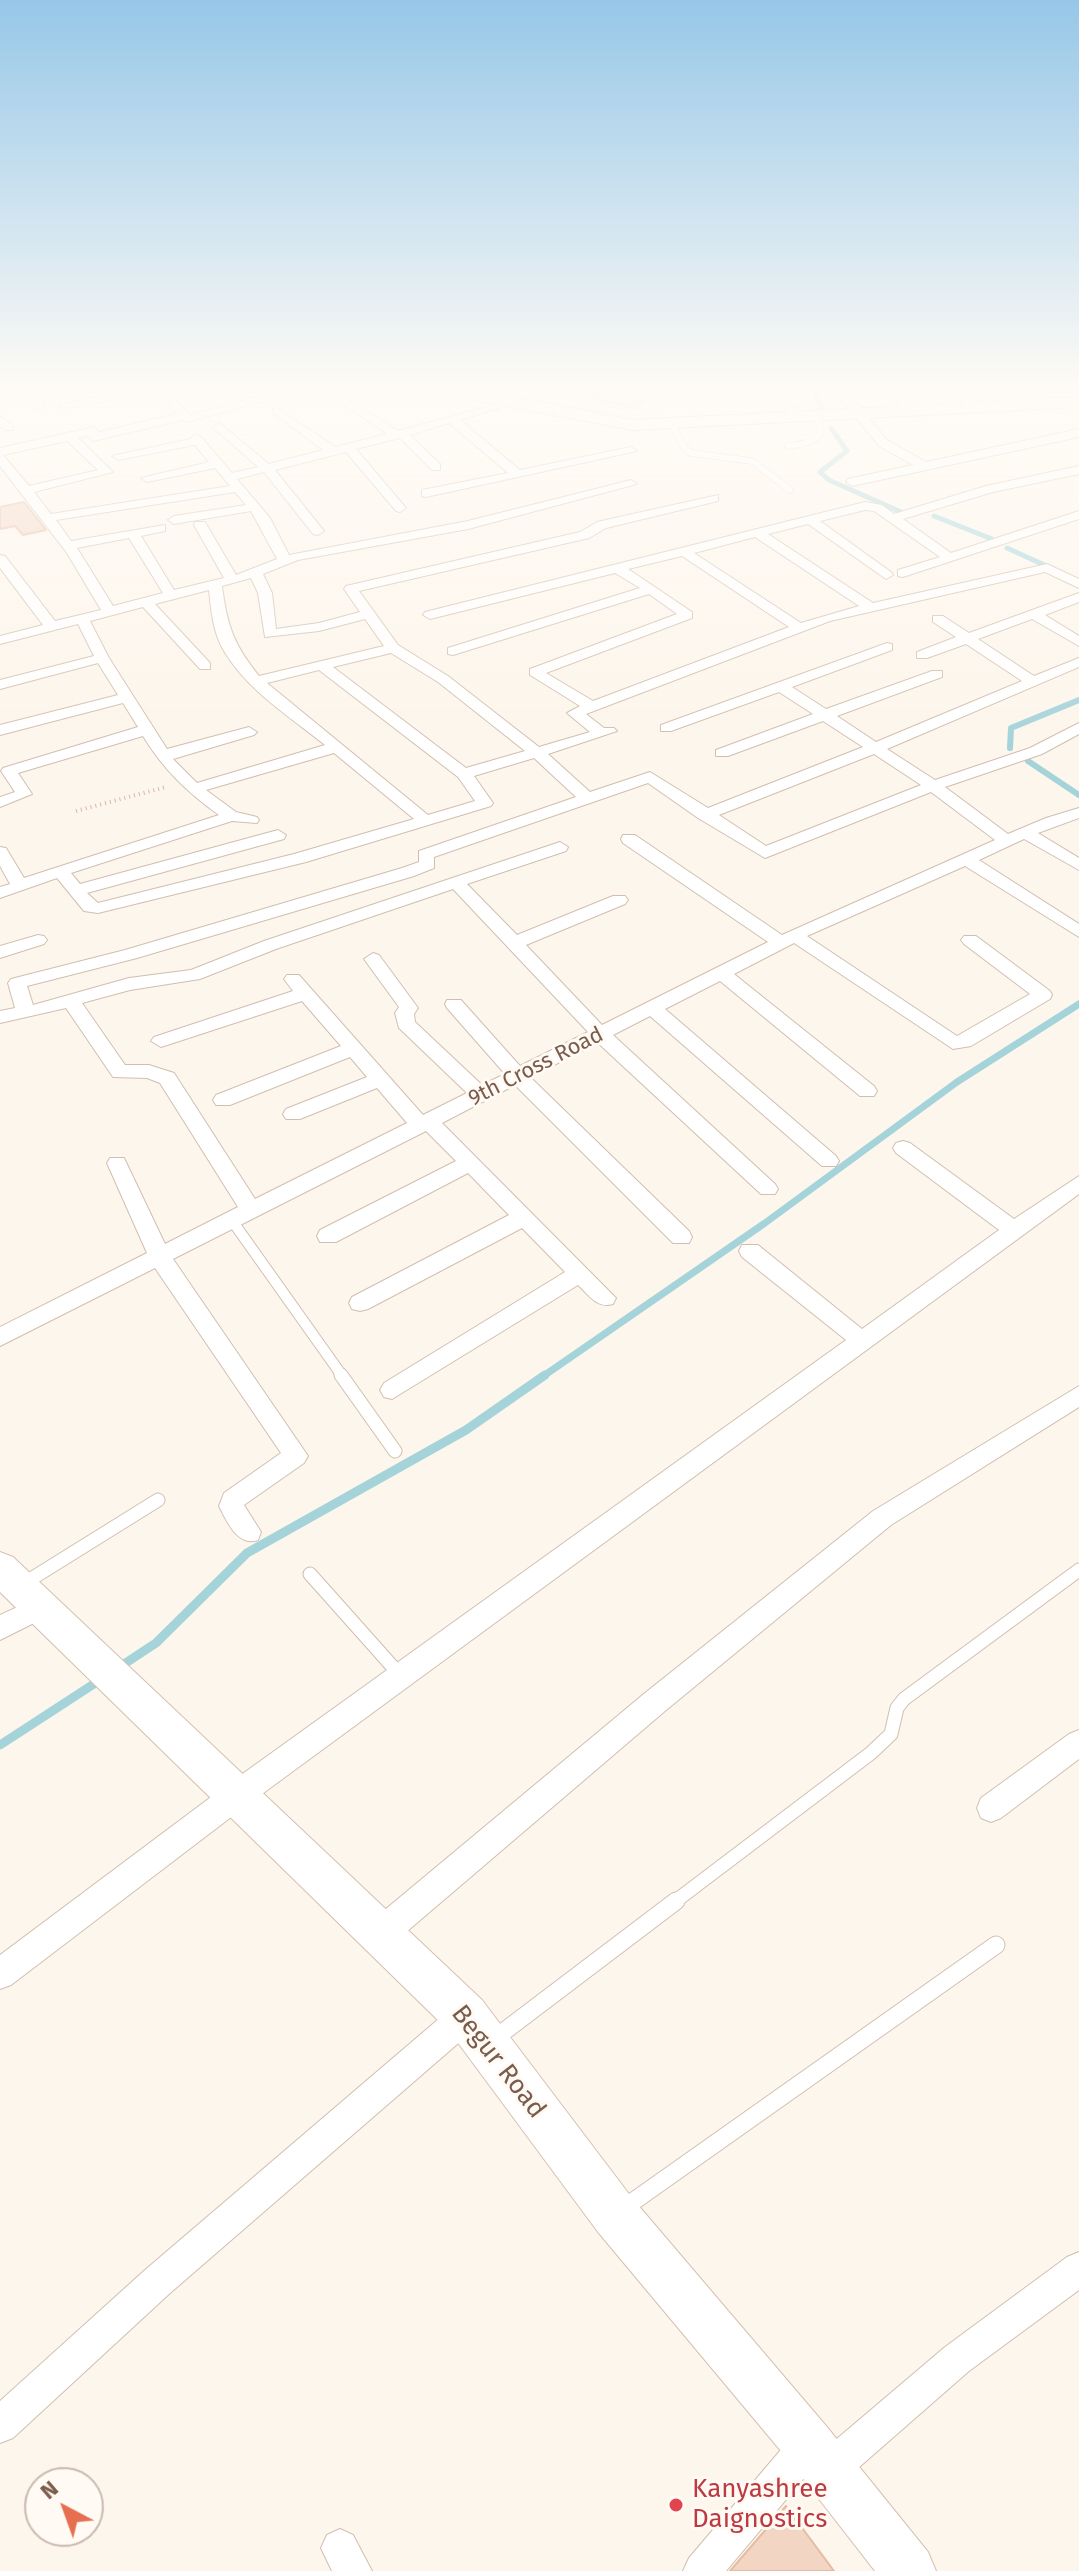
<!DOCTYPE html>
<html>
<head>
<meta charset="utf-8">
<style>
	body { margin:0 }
	#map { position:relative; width:1079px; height:2571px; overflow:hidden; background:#fdf6ec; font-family:"Fira Sans",sans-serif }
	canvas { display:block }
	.north { position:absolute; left:24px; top:2467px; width:80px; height:80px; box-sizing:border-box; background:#fffaf3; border:2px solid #cabbb1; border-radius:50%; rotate:319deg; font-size:22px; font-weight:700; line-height:32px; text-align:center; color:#7a5c4d }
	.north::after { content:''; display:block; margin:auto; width:28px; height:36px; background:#e76f51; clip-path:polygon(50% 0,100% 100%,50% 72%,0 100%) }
</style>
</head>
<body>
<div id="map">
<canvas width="1079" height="2571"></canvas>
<div class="north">N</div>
</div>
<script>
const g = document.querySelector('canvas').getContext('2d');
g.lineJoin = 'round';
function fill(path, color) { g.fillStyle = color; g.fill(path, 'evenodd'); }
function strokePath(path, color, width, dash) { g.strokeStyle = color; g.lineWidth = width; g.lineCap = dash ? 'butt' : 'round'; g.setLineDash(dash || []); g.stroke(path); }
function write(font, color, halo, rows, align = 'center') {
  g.font = font + ' "Fira Sans",sans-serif'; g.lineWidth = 6; g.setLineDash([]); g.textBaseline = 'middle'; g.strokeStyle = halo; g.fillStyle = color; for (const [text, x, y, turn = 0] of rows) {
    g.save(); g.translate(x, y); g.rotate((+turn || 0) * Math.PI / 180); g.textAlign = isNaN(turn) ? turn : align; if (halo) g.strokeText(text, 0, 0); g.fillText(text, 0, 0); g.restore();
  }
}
fill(new Path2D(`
	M437,383H691L694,385L659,413L650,416H620Z`), '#fde8e0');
strokePath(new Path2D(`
	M805,383L814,391L824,413
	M831,428L847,451L820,472L829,480L901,512
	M934,516L992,539
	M1007,548L1053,569`), '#a5d3da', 5);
strokePath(new Path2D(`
	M1010,748L1011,728L1079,700
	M1028,761L1079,795`), '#a5d3da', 6);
strokePath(new Path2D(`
	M542,1377L765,1223L957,1082L1079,1004`), '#a5d3da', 7);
strokePath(new Path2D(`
	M118,1668L156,1643L247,1553L466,1430L545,1375
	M0,1745L103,1678`), '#a5d3da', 9);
const building = new Path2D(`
	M558,383H626L657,392L635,406L628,407L557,389Z
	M24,502L46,530L23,535L15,526L0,529V507Z
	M786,2506L834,2571H730L749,2549Z`);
fill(building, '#f3d5c3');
strokePath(building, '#e6bba3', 2);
const laneFar3 = new Path2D(`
	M462,383L522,394
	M543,383L522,394L628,413L637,412L675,387L669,383
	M671,423L685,449L691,453L752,461L790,490
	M788,446C801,444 813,444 821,432L815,415`);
const laneFar2 = new Path2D(`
	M233,1222L343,1377`);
const laneFar1 = new Path2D(`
	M341,1375L395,1451
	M310,1574L400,1675
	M23,1584L158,1500
	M673,1903L871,1753L891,1734L897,1708L904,1699L1079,1570`);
const lane = new Path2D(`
	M494,2039L676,1901
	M624,2208L996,1945`);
const street = new Path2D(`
	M14,383H26L44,406L42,408H34Z
	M148,383H160L167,390L198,383H220L172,396L190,415L308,383H327L188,422L183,420L93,441L88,436L78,438L113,472L34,492L51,514L230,486L215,468L147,482L141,478L209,462L195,445L118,460L112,456L190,439L195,434L202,438L232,473L258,467L215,429L213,427L219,423L269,464L323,450L273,413V409L277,408L335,447L387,434L342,403V399L346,398L398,431L512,400V404L460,420L520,470L631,447L637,451L426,497L422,496V490L508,473L449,423L410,435L440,464V470H432L400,438L356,449L406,508L400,512L396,511L346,452L275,470L324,531L318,535L313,534L264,472L237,479L270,518L289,555L468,521L631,480L637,484L468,529L298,560L263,574L272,593L276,629L319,623L360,612L344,589L346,586L580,532L597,522L718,495V501L606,528L589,538L359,591L398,645L448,676L539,747L590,732L567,713L580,706L530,675V669L677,614L649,594L453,655L448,654V648L640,588L615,573L430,619L423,615L425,612L865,502L882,505L894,514L986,486L1079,466V474L993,492L903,519L951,553L1079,511V519L903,577L898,576V570L940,557L874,511L865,510L820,521L891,572L893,575L886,579L808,524L768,534L873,603L1047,564L1079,579V588L1045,572L830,621L586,714L604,728H614L617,731L548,754L590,792L650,772L708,808L863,747L823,721L728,756H716V750L813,714L779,692L671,731H661V725L887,643L892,644V650L792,687L826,709L932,671H942V677L837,716L876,742L1022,681L966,644L927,658H917V652L956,637L933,622V616H943L969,633L1079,593V602L1045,615L1079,636V646L1032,619L978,639L1034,676L1079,658V667L887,749L935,780L1030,748L1079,723V734L1042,754L945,787L1008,834L1046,818L1079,808V818L1038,833L1079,858V870L1024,839L979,860L1079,924V937L965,866L807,936L957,1036L1030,994L964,944L961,940L964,936H976L1050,991L1052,995L1050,999L971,1046L953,1049L794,943L734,974L874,1086L877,1091L874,1096H860L720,981L665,1009L836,1156L839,1161L836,1166H822L650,1016L613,1035L775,1184L778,1189L775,1194H761L598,1043L530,1077L689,1231L692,1237L689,1243H673L515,1085L442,1123L616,1298L613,1304C597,1309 589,1295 578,1285L392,1399L384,1397L380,1390L384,1383L565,1272L522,1228L368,1309L360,1311L352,1309L349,1303L352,1297L509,1215L468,1173L336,1242H320L317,1236L320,1230L456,1161L426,1131L173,1259L308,1456L304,1463L244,1505L261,1532L258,1540C238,1547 227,1522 219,1506L224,1493L281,1453L155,1268L0,1346V1327L147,1253L107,1163L110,1158H124L165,1244L238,1207L160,1083L147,1078L113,1077L66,1008L0,1023V1011L15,1008L8,983L11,979L125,950L402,868L419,862V851L576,797L534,758L474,776L493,803L491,806L306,862L98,913L84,911L57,878L0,898V887L10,884L0,866V847L6,848L24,878L219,815C187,792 163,769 143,736L18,773L32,794L0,807V797L15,792L1,771L3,768L138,727L123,703L0,735V725L118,695L98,663L0,689V680L94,656L78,624L0,644V636L43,625L0,568V555L5,556L55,621L101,610L67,553L0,466V448L94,427L99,432L177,414L156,392L64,408L58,405L151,386ZM67,441L98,470L29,486L3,455ZM235,492L246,505L174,516L168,520L174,524L251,511L277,559L236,575L205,522H195L194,525L224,578L174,590L141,536L165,531V525L71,541L56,520ZM755,537L859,606L801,623L694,553ZM129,538L163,593L113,606L77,548ZM682,556L789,627L593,701L546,673L692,618V612L628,569ZM251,578L258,593L265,637L319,631L365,619L384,646L259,676C234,645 227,626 222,586ZM209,590C211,610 213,633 224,651C247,690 290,717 325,745L197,783L173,759L254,735L257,732L249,727L167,749L109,658L90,621L143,607L200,669H210V663L155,604ZM391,653L438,682L525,751L466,768L333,667ZM319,670L458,777L475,801L428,815L267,683ZM334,753L414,819L294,854L98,903L87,893L284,839L286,835L278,830L80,884L71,873L232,821L257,823L259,820L257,817L236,812L206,790ZM874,754L921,785L766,846L719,815ZM648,783L698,818L765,858L931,792L995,840L782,935L635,835H623L621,839L623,843L768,942L602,1025L526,945L625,904L628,900L625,896H613L517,935L467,884L566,851L568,847L560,842L264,941L191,970L129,978L33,1005L27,986L137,958L414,876L434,868V857ZM453,889L588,1032L520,1066L461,1000H447L445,1004L447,1008L505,1074L482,1085L415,1022L414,1014L418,1008L379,955L373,953L364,959L399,1007L395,1013L399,1028L467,1093L423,1115L299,975H287L284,979L293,991L154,1037L151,1041L161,1047L302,1001L341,1046L216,1095L213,1100L216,1105H230L350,1057L367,1077L286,1109L283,1114L286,1119H300L377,1088L407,1123L255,1199L174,1073L149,1065H125L82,1003L130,990L200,979L276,949Z
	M742,383H756L808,416L798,418Z
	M828,383H840L887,440L926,462L1079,429V437L852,486L846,482L848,479L913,465L879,446Z
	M876,383H888L914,409V413H906Z
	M940,383H953L983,407L973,409Z
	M1068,383H1079V391Z
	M0,416L13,426V430H5L0,426Z
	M38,935L44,936L47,940L44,944L0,958V946Z
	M903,1141L910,1143L1014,1219L1079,1176V1194L247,1805L11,1985L0,1989V1955L227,1785L846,1340L742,1257L739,1251L742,1245H758L862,1329L999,1230L896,1153L893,1148L896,1143Z
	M1079,1386V1407L891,1525L665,1711L391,1945L380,1949L369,1945L365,1934L369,1923L645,1693L873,1511Z
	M41,1596L50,1599L54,1607L50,1615L0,1640V1615Z
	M1079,1730V1759L1001,1818L991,1822L981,1818L977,1808L981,1798L1069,1734Z
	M466,2001L477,2005L481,2016L477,2027L169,2294L13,2438L0,2443V2401L145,2270L455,2005Z
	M1079,2252V2290L969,2371L841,2483L828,2488L815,2483L810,2471L726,2571H683L689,2558L796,2432L809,2427L822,2432L826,2448L945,2347L1067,2257Z
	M340,2529L353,2535L372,2571H332L321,2548L327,2535Z`);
const secondary = new Path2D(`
	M405,383H439L632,420L1079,397V407L632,430L413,388Z
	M0,1552L13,1557L482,2000L632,2198L827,2427L928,2552L936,2571H875L791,2463L598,2232L450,2032L0,1592Z`);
strokePath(laneFar3, '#d1beb0', 7);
strokePath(laneFar2, '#d1beb0', 12);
strokePath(laneFar1, '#d1beb0', 15);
strokePath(lane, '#d1beb0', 19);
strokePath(street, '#d1beb0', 2);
strokePath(secondary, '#d6c0b0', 2);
strokePath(new Path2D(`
	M76,811L166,787`), '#d9b8a5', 4, [1, 4]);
strokePath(laneFar3, '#fff', 6);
strokePath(laneFar2, '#fff', 10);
strokePath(laneFar1, '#fff', 13);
strokePath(lane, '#fff', 17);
fill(street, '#fff');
fill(secondary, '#fff');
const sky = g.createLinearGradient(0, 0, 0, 743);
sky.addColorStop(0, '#97c7e8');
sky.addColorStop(0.52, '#fefbf6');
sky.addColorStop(1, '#fefbf600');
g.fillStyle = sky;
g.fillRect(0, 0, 1079, 743);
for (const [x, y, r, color] of [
	[676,2505,8,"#e0444e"]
]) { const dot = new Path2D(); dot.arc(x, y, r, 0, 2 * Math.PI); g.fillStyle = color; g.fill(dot); strokePath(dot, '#fffaf3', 3); }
write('22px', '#7a5c4d', '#fffaf3', [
	["9th Cross Road",536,1067,-27]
]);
write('26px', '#7a5c4d', '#fffaf3', [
	["Begur Road",498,2062,52]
]);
write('26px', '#be3a42', '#fffaf3', [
	["Kanyashree",692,2490],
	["Daignostics",692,2520]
], 'left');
</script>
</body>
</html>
